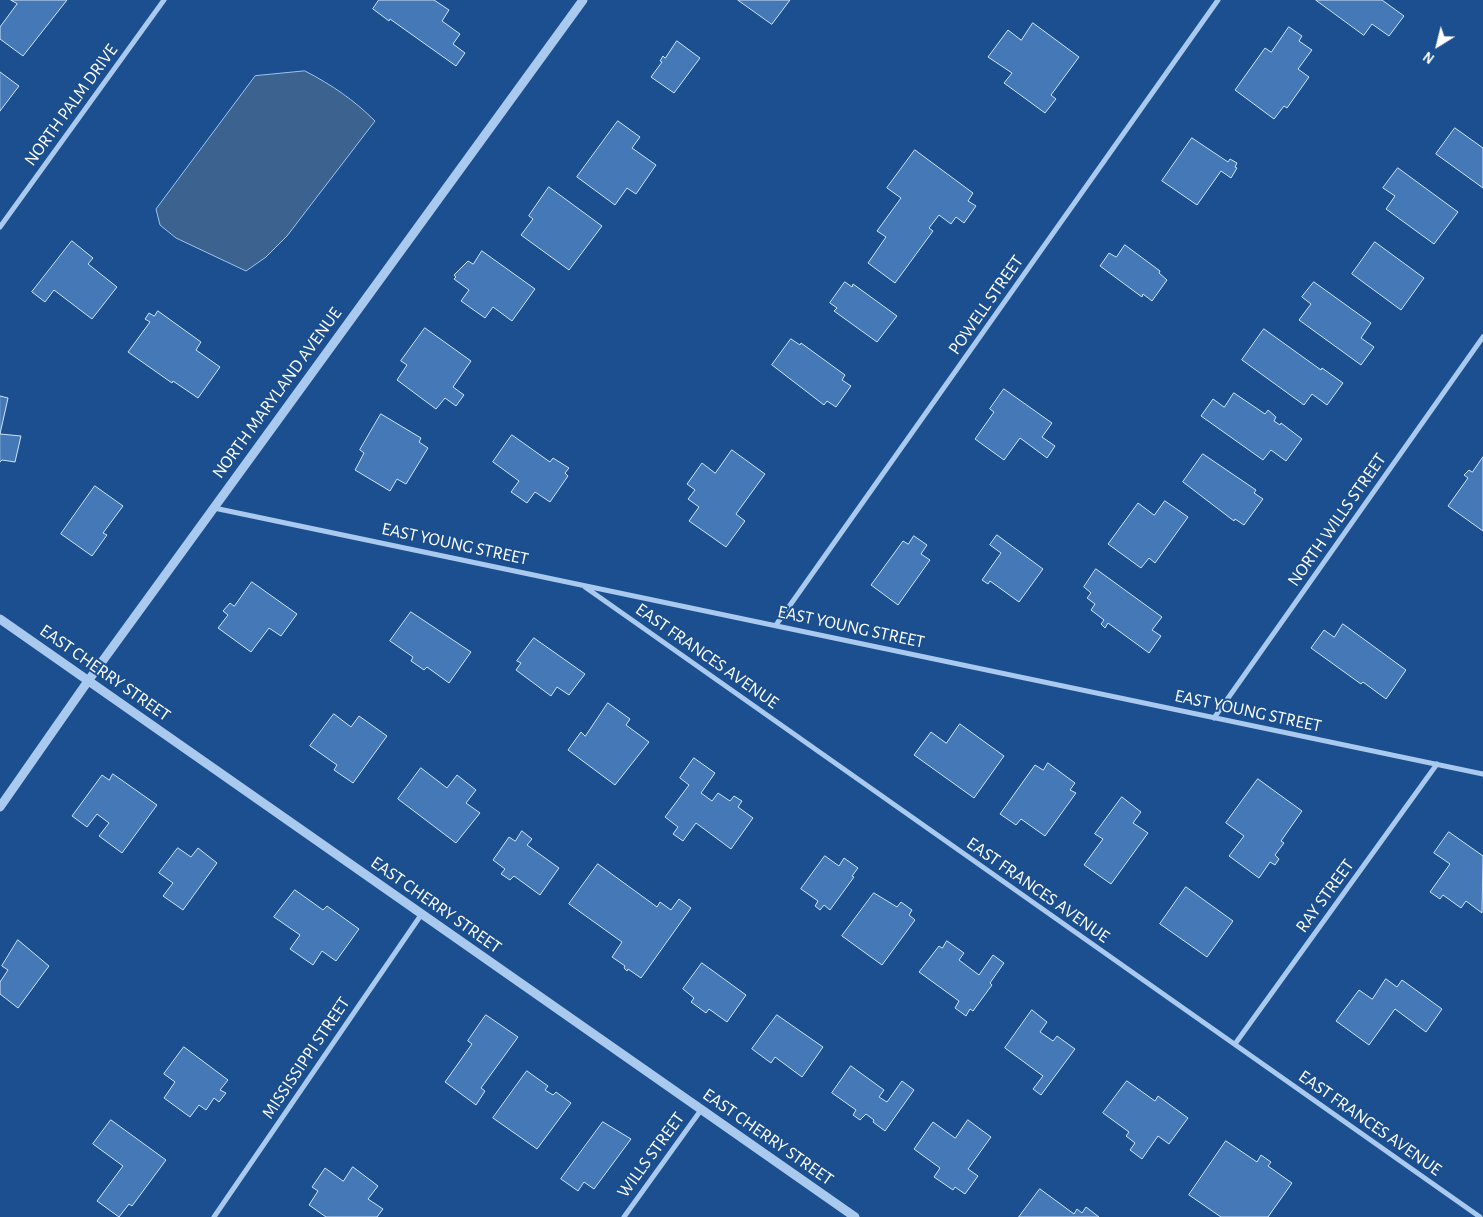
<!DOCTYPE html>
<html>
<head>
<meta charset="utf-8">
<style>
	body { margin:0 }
	#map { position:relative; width:1483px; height:1217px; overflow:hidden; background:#1b4f8f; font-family:"Alegreya Sans",sans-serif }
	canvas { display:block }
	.north { position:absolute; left:1413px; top:20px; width:50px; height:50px; -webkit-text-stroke:4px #1b4f8f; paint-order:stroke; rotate:216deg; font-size:14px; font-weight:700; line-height:20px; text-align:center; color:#fff }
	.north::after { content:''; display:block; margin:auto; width:18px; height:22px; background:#fff; clip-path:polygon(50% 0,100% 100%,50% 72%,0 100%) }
</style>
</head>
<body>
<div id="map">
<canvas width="1483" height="1217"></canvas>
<div class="north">N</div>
</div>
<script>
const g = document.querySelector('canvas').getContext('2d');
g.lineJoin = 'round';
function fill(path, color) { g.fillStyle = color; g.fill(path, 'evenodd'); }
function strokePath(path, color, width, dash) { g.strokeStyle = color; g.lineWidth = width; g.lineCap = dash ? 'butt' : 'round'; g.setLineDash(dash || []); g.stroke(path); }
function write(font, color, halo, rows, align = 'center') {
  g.font = font + ' "Alegreya Sans",sans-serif'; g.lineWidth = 4; g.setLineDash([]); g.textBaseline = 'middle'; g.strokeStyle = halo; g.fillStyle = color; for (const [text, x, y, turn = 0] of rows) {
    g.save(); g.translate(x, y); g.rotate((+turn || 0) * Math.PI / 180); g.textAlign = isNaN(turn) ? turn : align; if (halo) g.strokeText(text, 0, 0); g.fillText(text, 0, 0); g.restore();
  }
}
const water = new Path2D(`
	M305,71C332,85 354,100 375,121L287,236L266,257L246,271L176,238L160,225L156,209L255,76Z`);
fill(water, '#3c6290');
strokePath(water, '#9cc4f0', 1);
const building = new Path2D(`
	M11,0H67L23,56L0,39V27L17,4Z
	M379,0H434L449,10L442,21L460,34L453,44L465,53L456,66L390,19L389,21L373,9Z
	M738,0H790L772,24Z
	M1316,0H1382L1404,16L1389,36L1372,24L1364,35Z
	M1033,23L1079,57L1051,95L1056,99L1045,113L1004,83L1012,73L988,57L1008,30L1021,40Z
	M1289,27L1302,36L1299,41L1312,50L1298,69L1309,77L1287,108L1284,106L1274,119L1235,90L1265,48L1271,52Z
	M677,41L700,58L674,93L651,77L662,62L660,61L663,56L665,58Z
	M0,72L19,86L0,111Z
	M618,121L640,137L632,148L656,165L636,194L627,188L615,205L577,177Z
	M1455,128L1483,148V188L1436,154Z
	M1192,138L1228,162L1230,159L1237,163L1235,167L1237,168L1231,178L1221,171L1197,205L1162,181Z
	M915,150L973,193L968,201L976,206L964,223L956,217L951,224L939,215L929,228L933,231L895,283L868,263L886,237L877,231L901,198L887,188Z
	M1398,168L1458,212L1434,244L1386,209L1395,196L1383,188Z
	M549,187L602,226L569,270L521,235L533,219L529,216Z
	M72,241L93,258L88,264L117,287L92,319L54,290L45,302L32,292Z
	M1375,242L1424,278L1401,310L1352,274Z
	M1125,245L1160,271L1159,273L1167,280L1152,301L1143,294L1142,297L1100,266L1109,253L1116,257Z
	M482,251L535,289L512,321L493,307L485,318L461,301L469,290L454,279L456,277L454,275L468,261L473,264Z
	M845,282L852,287L853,284L897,316L877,342L834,311L837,308L830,303Z
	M1314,282L1371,323L1361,338L1374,347L1361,365L1299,320L1311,304L1302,297Z
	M158,311L201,342L196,350L220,367L198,398L173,381L172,383L128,352L150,322L145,319L149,313L154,316Z
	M425,328L471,361L453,387L464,395L456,406L445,398L436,409L397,380L407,365L401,361Z
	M1264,329L1321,370L1322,368L1343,383L1327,405L1312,394L1304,405L1242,360Z
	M791,339L800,345L801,343L845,375L842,380L851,386L836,407L827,401L824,405L772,365Z
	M1004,389L1052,423L1042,437L1055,446L1047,458L1020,438L1004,460L975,439L994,412L990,409Z
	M1234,393L1265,414L1268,410L1276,417L1274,421L1280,425L1281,423L1302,439L1286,461L1271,450L1263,460L1201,416L1213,399L1224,407Z
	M0,396L8,398L0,434L21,436L15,462L2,460L0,462Z
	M381,414L421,438L419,442L428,448L406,484L397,479L390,491L355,470L364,453L360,450Z
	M512,435L550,462L553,458L569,468L565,473L568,476L550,502L535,492L527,503L511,492L519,481L493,462Z
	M732,450L765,474L736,514L745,521L726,547L689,521L699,507L688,499L695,490L687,484L702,463L715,473Z
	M1203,454L1256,490L1254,493L1263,499L1244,525L1235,519L1234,521L1183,482Z
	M1483,457V531L1448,506L1468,478L1464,475L1469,470L1472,472Z
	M95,486L123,506L103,533L107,535L92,556L61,534Z
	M1165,501L1188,517L1155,563L1149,558L1141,568L1108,544L1138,503L1154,515Z
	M997,535L1043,569L1019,602L990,581L988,584L982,580L1001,553L990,545Z
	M914,536L927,545L921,554L930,560L898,605L871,585L903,541L908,544Z
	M1096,569L1162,617L1152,630L1161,636L1149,653L1108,623L1105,628L1101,624L1104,620L1091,610L1095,604L1087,598L1091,593L1084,587Z
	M252,582L297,614L281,636L269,628L251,652L218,628L228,615L223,611L230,603L234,606Z
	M411,612L471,652L449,683L427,667L424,670L411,661L413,657L390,641Z
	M1343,624L1406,670L1386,699L1363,682L1361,684L1311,648L1324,630L1334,637Z
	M534,638L585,674L569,695L557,687L551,696L516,670L521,663L517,661Z
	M608,703L630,719L626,725L649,742L615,785L568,750L581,732L585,736Z
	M334,714L351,727L359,716L387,736L353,783L334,770L337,765L310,746Z
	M960,724L1004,756L974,798L914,755L931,732L946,743Z
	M694,758L715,773L701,793L712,801L718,793L730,801L734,796L742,801L738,807L753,818L731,849L696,823L683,841L673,834L678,827L665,817L689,785L680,778Z
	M1048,763L1075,783L1070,790L1076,793L1045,836L1021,819L1016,825L1000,814L1035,765L1043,770Z
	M421,768L447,788L457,775L476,790L466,803L480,813L456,843L398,799Z
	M113,774L157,805L122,853L99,836L109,823L97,814L87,827L72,816L102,775L109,780Z
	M1258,779L1302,811L1281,841L1284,843L1275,855L1279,859L1275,865L1270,862L1259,878L1229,856L1244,836L1226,823Z
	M1122,797L1141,812L1133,823L1148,833L1111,884L1084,865L1103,839L1095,834Z
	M522,831L532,839L527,845L559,868L540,895L514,876L510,880L501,874L505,869L493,860L509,837L515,841Z
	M1449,832L1483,856L1482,913L1466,901L1461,908L1443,895L1440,899L1430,892L1450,864L1434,853Z
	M178,848L191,857L198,848L217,863L183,910L163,896L173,883L159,873Z
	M825,856L839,866L844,858L858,868L852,876L854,877L830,910L824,905L820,910L815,906L818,901L801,889Z
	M598,864L657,907L660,902L671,910L679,899L691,908L641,978L628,969L627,971L624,968L625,966L612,957L622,942L569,904Z
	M1186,887L1233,921L1207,957L1160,924Z
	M295,890L323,910L327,906L359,929L336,961L322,951L313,965L290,949L300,935L274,917Z
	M874,893L897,907L901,902L912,910L909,915L915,920L882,965L842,936Z
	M18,940L49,966L18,1008L0,994V982L8,970L2,966Z
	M947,941L964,953L959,960L979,975L993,955L1004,963L990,983L992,985L973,1011L970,1009L966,1016L955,1008L959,1001L919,972L939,946L942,948Z
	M702,963L746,995L727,1022L709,1009L706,1013L691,1002L694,998L683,989Z
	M1386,979L1397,987L1402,980L1442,1009L1426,1032L1395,1009L1369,1045L1336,1021L1359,990L1372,999Z
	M1032,1010L1047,1022L1040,1032L1053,1041L1057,1036L1075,1049L1041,1095L1033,1089L1043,1076L1005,1048Z
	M486,1015L518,1037L481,1088L485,1091L476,1105L445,1082L472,1044L468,1041Z
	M777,1015L823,1047L802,1077L775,1057L771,1063L752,1049Z
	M184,1047L228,1080L220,1090L226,1093L219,1102L214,1098L206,1110L199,1105L190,1117L164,1098L175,1082L164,1074Z
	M851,1066L884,1090L879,1097L887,1102L902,1081L914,1090L885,1131L873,1122L874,1120L866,1114L860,1120L853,1115L856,1110L832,1093Z
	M527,1071L548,1086L545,1090L553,1095L556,1092L571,1103L537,1149L493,1118Z
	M1127,1081L1155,1101L1158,1096L1188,1118L1169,1144L1158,1136L1142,1159L1130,1150L1135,1143L1126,1136L1129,1132L1103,1113Z
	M111,1120L166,1160L132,1206L129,1204L119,1217L97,1201L123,1166L93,1144Z
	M968,1120L991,1137L968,1169L978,1176L965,1194L955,1187L953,1190L934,1177L940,1168L914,1149L933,1122L955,1138Z
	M603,1122L631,1139L594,1189L584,1182L578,1191L561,1179Z
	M1226,1141L1257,1162L1261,1155L1271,1162L1268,1166L1292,1183L1268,1217H1221L1189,1195Z
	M353,1167L378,1186L368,1199L383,1209L377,1217H326L309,1205L318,1191L312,1187L325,1168L343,1181Z
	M1040,1189L1074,1214L1077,1209L1082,1213L1086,1207L1099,1217H1019Z`);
fill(building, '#4478b7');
strokePath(building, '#cfe3fa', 1);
strokePath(new Path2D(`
	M0,227L164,0
	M214,508L1483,774
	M585,587L1480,1217
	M776,625L1218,0
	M1214,718L1483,337
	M1235,1044L1437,764
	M214,1217L421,915
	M624,1217L701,1110`), '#a9c9ee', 5);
strokePath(new Path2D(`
	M0,619L855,1217
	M0,807L88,681L583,0`), '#a9c9ee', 9);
write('18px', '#fff', '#1b4f8f', [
	["NORTH PALM DRIVE",71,105,-54],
	["POWELL STREET",986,305,-55],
	["NORTH MARYLAND AVENUE",277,393,-54],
	["NORTH WILLS STREET",1337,520,-55],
	["EAST YOUNG STREET",455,544,12],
	["EAST YOUNG STREET",851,627,12],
	["EAST FRANCES AVENUE",707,656,35],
	["EAST CHERRY STREET",105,673,35],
	["EAST YOUNG STREET",1248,711,12],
	["EAST FRANCES AVENUE",1038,890,35],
	["RAY STREET",1325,896,-54],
	["EAST CHERRY STREET",436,905,35],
	["MISSISSIPPI STREET",306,1058,-56],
	["EAST FRANCES AVENUE",1370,1123,35],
	["EAST CHERRY STREET",768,1137,35],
	["WILLS STREET",651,1155,-54]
]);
</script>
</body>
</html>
